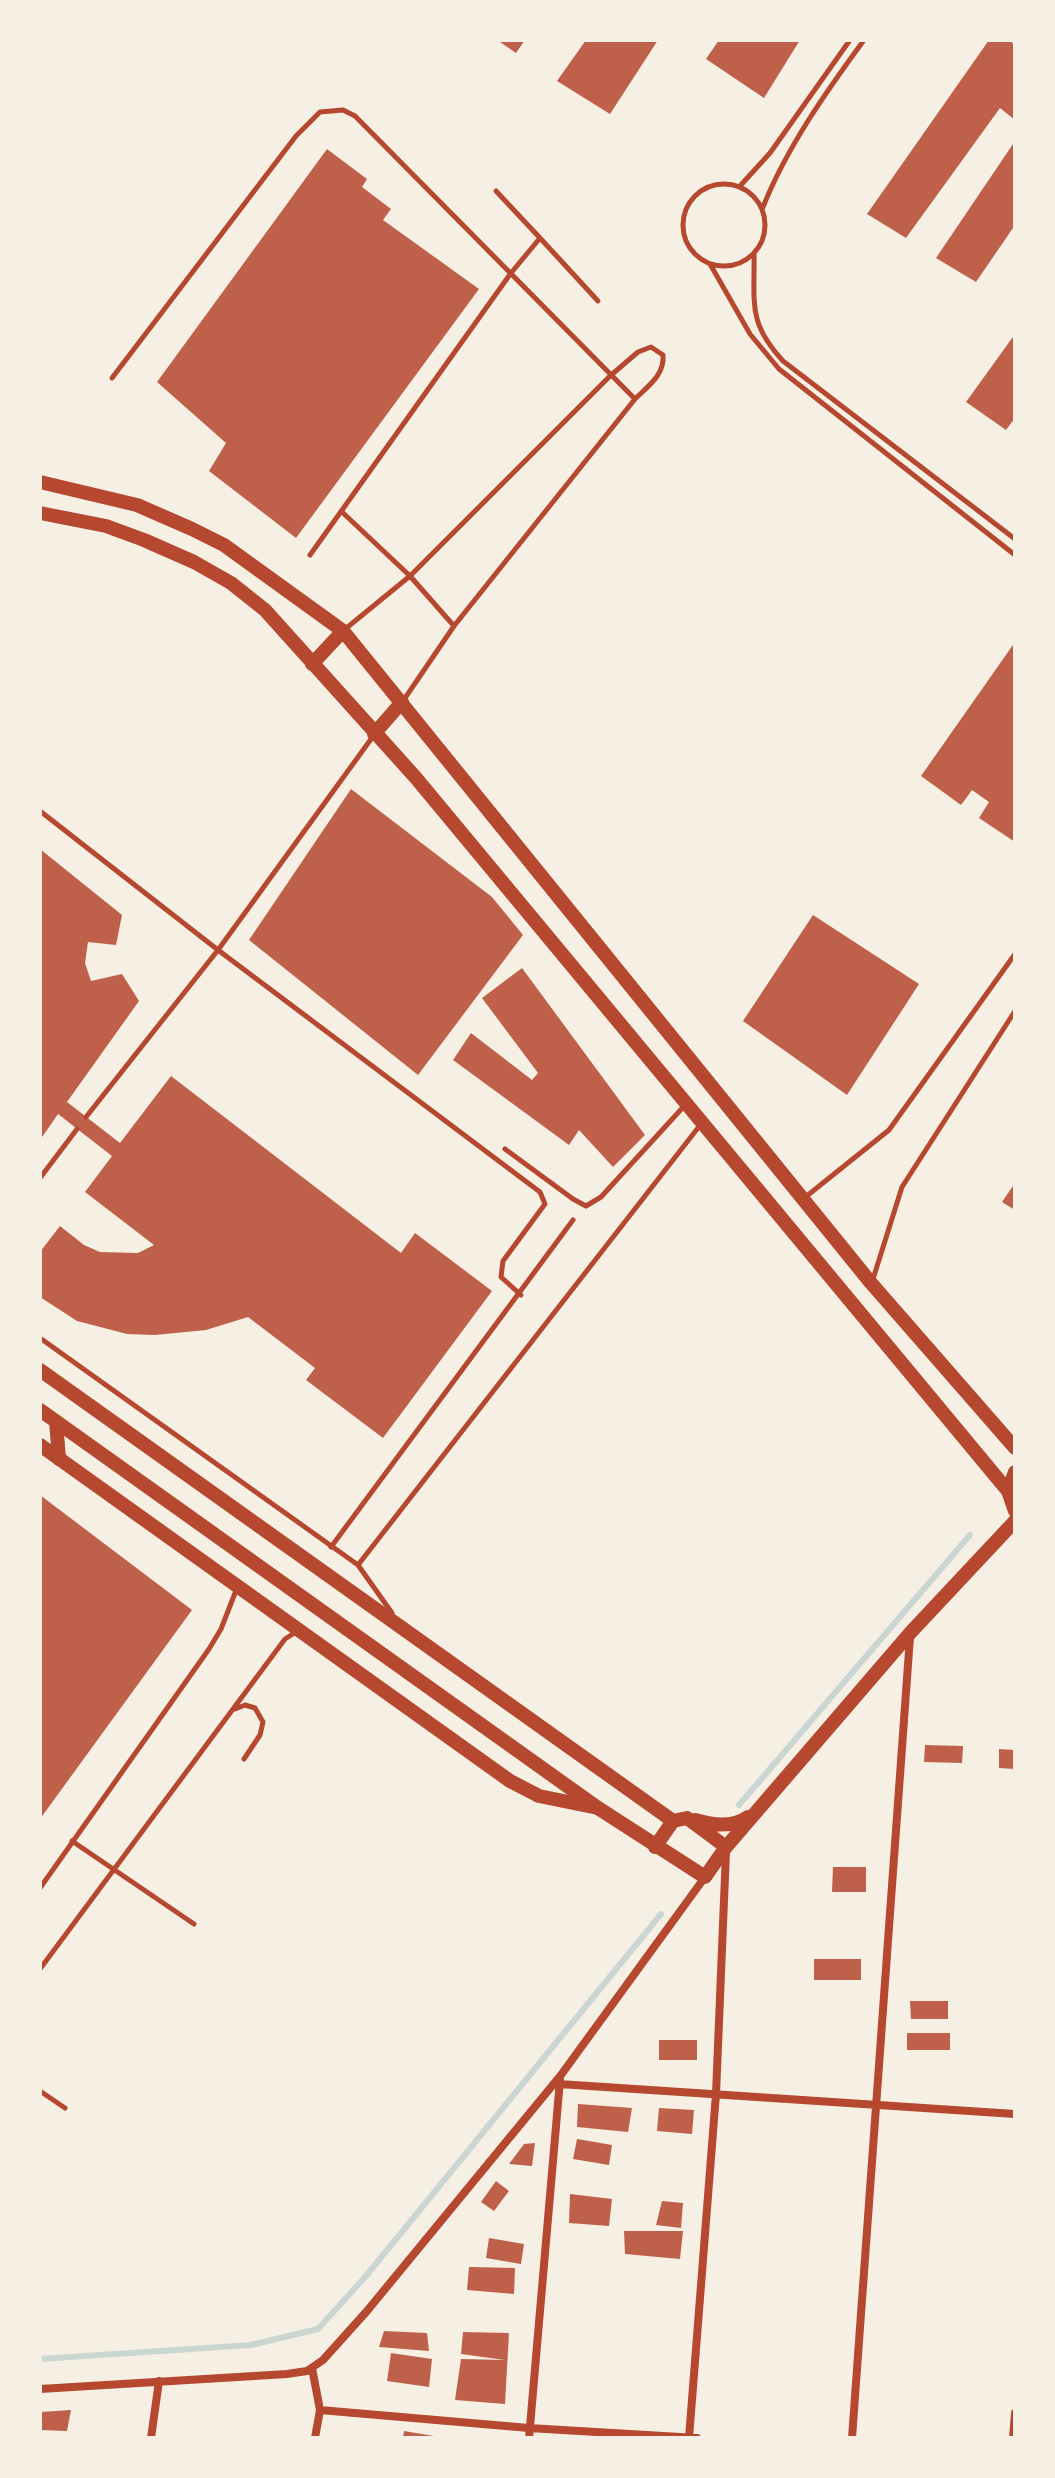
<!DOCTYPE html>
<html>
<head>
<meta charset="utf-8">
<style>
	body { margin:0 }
	#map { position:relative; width:1055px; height:2478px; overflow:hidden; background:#f6efe4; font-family:"Asap Condensed",sans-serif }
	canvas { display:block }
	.frame { position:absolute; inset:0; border:42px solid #f6efe4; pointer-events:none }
</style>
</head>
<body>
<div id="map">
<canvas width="1055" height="2478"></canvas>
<div class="frame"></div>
</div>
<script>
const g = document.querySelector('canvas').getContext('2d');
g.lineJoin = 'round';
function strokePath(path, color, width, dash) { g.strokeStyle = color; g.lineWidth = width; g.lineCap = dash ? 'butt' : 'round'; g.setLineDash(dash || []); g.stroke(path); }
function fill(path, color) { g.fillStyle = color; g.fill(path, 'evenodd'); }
strokePath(new Path2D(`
	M739,1805L970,1535
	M40,2359L251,2345L318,2329L366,2276L661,1914`), '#c9d6d2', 6);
fill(new Path2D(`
	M497,40H525L516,53Z
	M586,40H658L610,114L557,81Z
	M719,40H800L764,98L706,59Z
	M989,40H1009L1015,45V120L1000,108L906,238L867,214Z
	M1015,141V225L976,282L936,258Z
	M327,149L367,179L362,187L391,209L383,220L479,289L296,538L209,471L226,443L157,382Z
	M1015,334V418L1006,430L966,402Z
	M1015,642V842L979,818L989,802L972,790L961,805L921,776Z
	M351,789L492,897L523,935L418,1075L249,940Z
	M40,849L122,915L116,945L88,942L85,963L91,981L122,974L139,1001L67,1102L120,1143L171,1076L401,1253L415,1233L492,1291L383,1438L306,1380L315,1368L248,1317L206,1330L155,1335L127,1334L77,1321L40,1297V1252L60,1226L84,1245L100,1252L138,1253L154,1245L85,1192L112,1156L58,1114L40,1140Z
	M813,915L919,984L847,1095L743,1021Z
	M522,968L645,1135L613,1167L579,1130L569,1145L453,1060L471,1033L532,1080L538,1073L482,998Z
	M1015,1183V1210L1002,1202Z
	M40,1495L192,1610L40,1819Z
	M925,1745L963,1746L962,1763L924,1762Z
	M999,1749L1015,1750V1769L999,1768Z
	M833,1867H866V1892H832Z
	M814,1959H861V1980H814Z
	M910,2001H948V2019H911Z
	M907,2033H950V2050H907Z
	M659,2040H697V2060H659Z
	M578,2104L632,2108L628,2132L577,2127Z
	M659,2108L694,2110L692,2134L657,2131Z
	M577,2139L612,2145L609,2165L573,2159Z
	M535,2143L532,2166L509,2164L524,2144Z
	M496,2181L509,2191L494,2211L481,2202Z
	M570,2194L612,2199L609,2226L569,2223Z
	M662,2201L683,2203L681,2228L656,2225Z
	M624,2231H683L680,2259L625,2254Z
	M489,2238L524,2244L521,2264L486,2258Z
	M469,2267L515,2268L514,2294L467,2290Z
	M384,2331L427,2333L429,2351L379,2347Z
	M463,2332L509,2333L505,2404L455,2400L461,2359L505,2360L461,2354Z
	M391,2353L432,2359L429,2387L387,2381Z
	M71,2410L67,2431L40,2430V2412Z
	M404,2431L434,2436V2438H403Z`), '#bf614a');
strokePath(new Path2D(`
	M683 225a41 41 0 1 1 82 0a41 41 0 1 1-82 0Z
	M740,186L770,153L850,40
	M763,207C787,147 826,92 864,40
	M540,238L598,301
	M754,254C755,303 747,322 783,361L1015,539
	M710,264L750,334L779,369L1015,555
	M112,378L296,136L320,112L343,110L355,116L635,399
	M341,511L410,576L454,626
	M310,555L511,273L540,238L496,191
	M344,630L410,576L610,376L638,352L651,347L663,355C665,375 647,387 635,399L454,626L403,701
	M40,811L218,950L540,1192L545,1204L503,1261L501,1277L521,1295
	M86,1117L218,950L374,735
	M505,1149L573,1199L586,1206L601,1197L686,1104
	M40,1178L77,1129
	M803,1199L889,1130L1015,954
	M873,1279L902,1187L1015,1011
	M40,1338L358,1565L392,1613
	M331,1547L573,1220
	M358,1565L701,1124
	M235,1709L245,1705L255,1708L263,1722L260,1735L244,1759
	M72,1841L194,1924
	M40,1888L209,1649L221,1629L237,1588
	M40,1969L285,1639L296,1632
	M40,2091L65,2108`), '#b5482f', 5);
strokePath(new Path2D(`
	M559,2084L1015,2114
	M312,2368L320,2410L315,2438
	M40,2389L287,2374L307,2371L323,2360L367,2311L561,2075L705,1877
	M320,2410L529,2428L697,2438
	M151,2438L159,2381
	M529,2438L560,2080
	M689,2438L716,2094L726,1852
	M852,2438L910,1637
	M1013,2438L1015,2413`), '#b5482f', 8);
strokePath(new Path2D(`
	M40,1445L510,1781L539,1796L598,1808`), '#b5482f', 14);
strokePath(new Path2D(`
	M40,482L137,505L192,529L224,545L343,631L871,1283L1015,1448
	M40,513L106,526L144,540L194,562L231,583L265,610L416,778L1008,1491
	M312,664L343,631
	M374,734L402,702
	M40,1370L673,1821L687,1818L726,1847
	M40,1410L598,1808L705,1877L726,1847L911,1632L1015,1521
	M56,1421L59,1459
	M1015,1472L1008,1491L1015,1511
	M695,1820C713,1825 732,1828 748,1817
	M655,1847L673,1821`), '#b5482f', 14);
</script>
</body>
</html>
